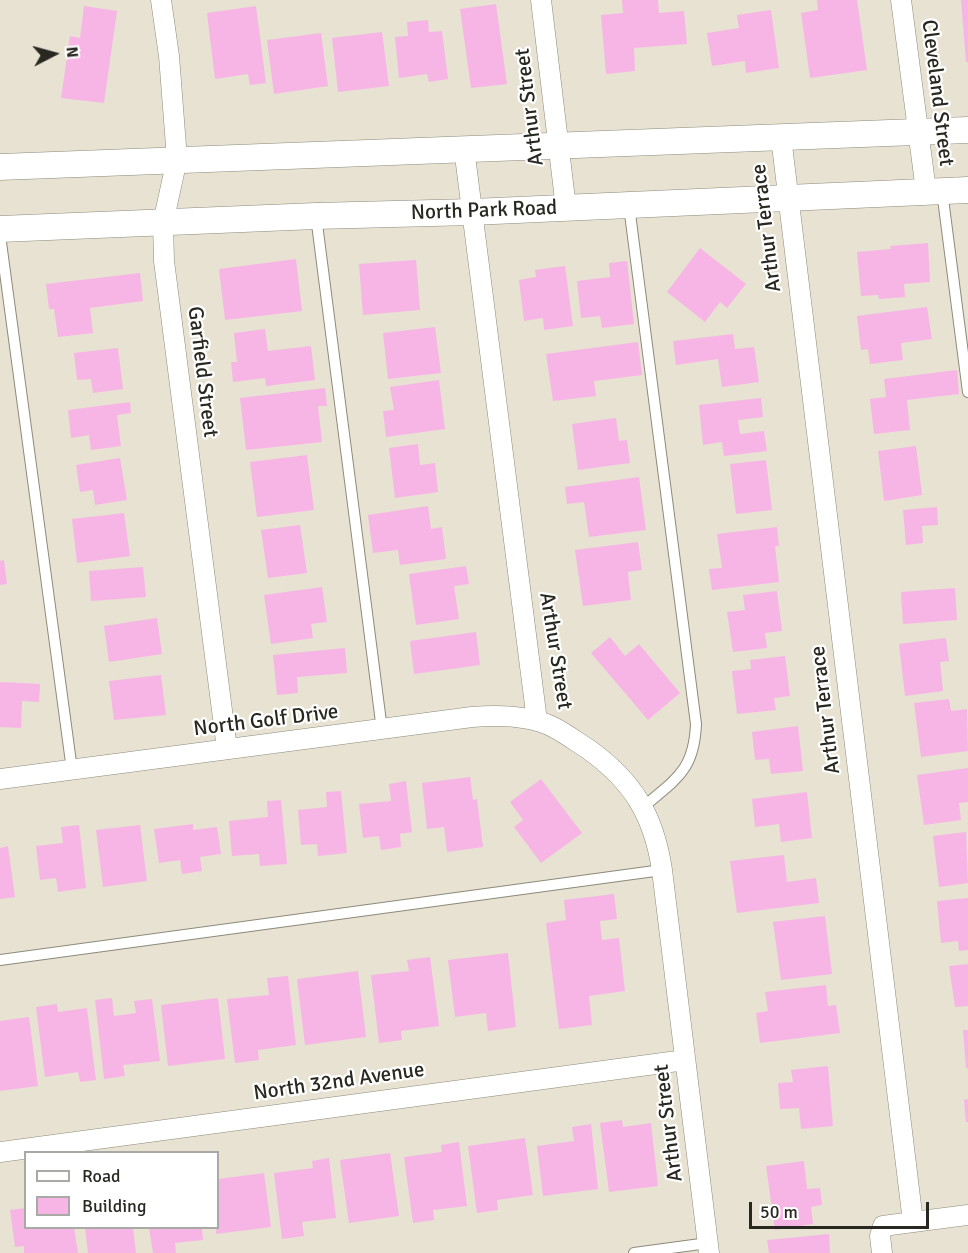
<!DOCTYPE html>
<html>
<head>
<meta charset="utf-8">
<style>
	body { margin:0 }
	#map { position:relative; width:968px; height:1253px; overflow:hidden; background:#e7e2d2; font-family:Signika,sans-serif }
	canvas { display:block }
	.legend { position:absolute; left:24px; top:1151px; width:195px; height:78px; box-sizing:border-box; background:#fff; border:2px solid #a9a9a6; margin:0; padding:8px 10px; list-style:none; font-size:18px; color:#282720 }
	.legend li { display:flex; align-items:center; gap:12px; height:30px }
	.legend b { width:30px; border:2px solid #a9a9a6 }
	.north { position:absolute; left:24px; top:24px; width:60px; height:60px; -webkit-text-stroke:4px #fff; paint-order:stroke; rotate:84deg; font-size:16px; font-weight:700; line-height:24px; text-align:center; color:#282720 }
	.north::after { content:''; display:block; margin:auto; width:21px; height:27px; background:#282720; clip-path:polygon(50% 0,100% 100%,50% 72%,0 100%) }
	.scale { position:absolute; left:749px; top:1202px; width:180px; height:27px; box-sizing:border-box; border:3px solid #282720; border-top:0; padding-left:8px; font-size:18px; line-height:21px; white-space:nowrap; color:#282720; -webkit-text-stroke:4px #fff; paint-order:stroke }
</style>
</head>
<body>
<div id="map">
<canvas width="968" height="1253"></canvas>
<ul class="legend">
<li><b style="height:8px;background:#fff"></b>Road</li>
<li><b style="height:16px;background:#f7b5e6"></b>Building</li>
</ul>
<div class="north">N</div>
<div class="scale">50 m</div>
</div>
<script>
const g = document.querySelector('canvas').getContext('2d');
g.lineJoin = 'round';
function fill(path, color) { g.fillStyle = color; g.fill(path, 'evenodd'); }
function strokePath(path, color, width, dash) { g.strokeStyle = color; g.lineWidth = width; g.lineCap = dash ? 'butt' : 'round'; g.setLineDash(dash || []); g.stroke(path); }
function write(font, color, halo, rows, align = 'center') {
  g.font = font + ' Signika,sans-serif'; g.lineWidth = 4.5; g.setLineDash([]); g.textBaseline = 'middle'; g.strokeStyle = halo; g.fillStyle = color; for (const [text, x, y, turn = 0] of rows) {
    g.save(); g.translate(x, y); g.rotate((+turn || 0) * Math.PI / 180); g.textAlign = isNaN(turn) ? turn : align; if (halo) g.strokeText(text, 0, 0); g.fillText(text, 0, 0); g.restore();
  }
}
fill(new Path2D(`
	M622,0H658L659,13L684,11L687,44L634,48L635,71L606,74L601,15L623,13Z
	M817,0H857L867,70L810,78L801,13L818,10Z
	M961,0H968V62H966Z
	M496,4L507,84L471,88L460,9Z
	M84,6L117,11L104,103L61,98L70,36L80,38Z
	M256,6L266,83L250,85L248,74L215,79L207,13Z
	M771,10L779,68L746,73L745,61L712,66L707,33L739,28L737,15Z
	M428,20L429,32L442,31L448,79L429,82L427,74L399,78L395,37L408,36L407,22Z
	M382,32L389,86L338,92L332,38Z
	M321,33L328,86L274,94L267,40Z
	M928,243L930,282L904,284L905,297L879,299L878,295L861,296L857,252L891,249L890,246Z
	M700,248L746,284L727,308L720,302L705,322L667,292Z
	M296,259L302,311L225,320L219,269Z
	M416,260L420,310L363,315L359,264Z
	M627,261L634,324L602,328L600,316L581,318L577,281L610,277L609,263Z
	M565,266L573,326L544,330L543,318L524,321L519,280L536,277L535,270Z
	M140,273L143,301L90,308L93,333L58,337L54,309H49L46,284Z
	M927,307L932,339L901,343L903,360L870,364L868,349L861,350L857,316Z
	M435,327L441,373L388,379L383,333Z
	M265,329L268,351L311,346L315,380L266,386L265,378L233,382L231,362H237L234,333Z
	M733,334L735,349L754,347L759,382L722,387L718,359L676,365L673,341Z
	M638,342L642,375L594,381L596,396L553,401L546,354Z
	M118,348L123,389L93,393L91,379L77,380L74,353Z
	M957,370L959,394L907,400L910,430L874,434L870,399L886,397L884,379Z
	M439,380L445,429L386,437L383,411L394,410L390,387Z
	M325,388L327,406H318L322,442L246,450L240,398Z
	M761,398L763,417L738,420L740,434L764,431L767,451L724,456L722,442L703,445L699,405Z
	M130,402L131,413L117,415L121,446L91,450L89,435L71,438L68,410Z
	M616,418L619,441L627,440L630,463L578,470L572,424Z
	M418,444L420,465L435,463L438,492L395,498L389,448Z
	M916,446L922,495L884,501L878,451Z
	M307,455L314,510L257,517L250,462Z
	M120,458L127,500L95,505L93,490L80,492L76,465Z
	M766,460L772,510L736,514L730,464Z
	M639,477L646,530L589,537L584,502L567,504L565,487Z
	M428,506L431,529L442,527L446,559L400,565L398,550L373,553L368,515Z
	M937,507L938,525L922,526L923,543L906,545L903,510Z
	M124,513L130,556L77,563L72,519Z
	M300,525L307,573L268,578L261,530Z
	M777,527L779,546H775L779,582L712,590L709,569L722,568L717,534Z
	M638,542L642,570L628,572L631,600L583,606L575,550Z
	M4,560L7,584L0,585V561Z
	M466,566L469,584L454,586L459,619L416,625L409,574Z
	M143,567L146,597L91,601L89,571Z
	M322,587L327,622L311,624L313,638L271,644L264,595Z
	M955,588L957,620L903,624L901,592Z
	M777,591L782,631L765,633L767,648L733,652L727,612L745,610L743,595Z
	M157,618L162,654L109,662L104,626Z
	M476,632L480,665L414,674L410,641Z
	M610,637L625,656L639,644L680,693L648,720L591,653Z
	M946,638L949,661L940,662L943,691L905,696L899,644Z
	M345,648L347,673L297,677L298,693L277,695L273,655Z
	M785,656L790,696L774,698L776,710L737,714L732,671L751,669L750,660Z
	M161,675L166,715L114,720L109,681Z
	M0,682L40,684L39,702L22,701L21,728L0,727Z
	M949,699L951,711L967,709L968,751L921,757L914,703Z
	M798,726L803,771L771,774L769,759L755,760L752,732Z
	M968,768V802L959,803L961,820L924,825L917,775Z
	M470,777L473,800L477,799L483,847L447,852L444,827L427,829L422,783Z
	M541,779L582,833L541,863L514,827L523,820L510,802Z
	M406,781L412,832L400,834L401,847L381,850L379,836L363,838L359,804L391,801L389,784Z
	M341,791L347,853L318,856L317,844L301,845L298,810L327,807L326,792Z
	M807,792L812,838L781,842L779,824L755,827L752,799Z
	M281,800L287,864L260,866L259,854L232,856L229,821L268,817L267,801Z
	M193,824V830L217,827L221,854L200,857L202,871L182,874L180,860L159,863L154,829Z
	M79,825L86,888L58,892L56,878L40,880L36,846L63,843L61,827Z
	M140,825L147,881L103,887L96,830Z
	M966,832L968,883L939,887L933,836Z
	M8,846L15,897L0,899V848Z
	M784,855L787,882L816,878L819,903L737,913L730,861Z
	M614,894L617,919L600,921L602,940L619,938L625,991L589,996L592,1025L559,1029L546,923L566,920L564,900Z
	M968,898V950L959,951L958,941L941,943L937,901Z
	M825,916L832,974L781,980L773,922Z
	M508,953L516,1027L488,1031L486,1013L455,1017L448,960Z
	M430,957L439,1026L401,1031L402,1040L379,1043L371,975L409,971L407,960Z
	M968,964V1006L955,1007L949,966Z
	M358,971L366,1037L305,1045L297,979Z
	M288,976L296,1045L258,1050L259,1060L235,1063L227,999L269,995L267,978Z
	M826,985L828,1006L836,1005L840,1033L760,1043L756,1013L768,1011L765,992Z
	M112,998L114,1016L136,1013L134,1001L152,999L160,1061L123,1065L125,1076L104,1079L95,1000Z
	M218,998L225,1059L168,1066L161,1005Z
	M57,1004L58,1012L87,1008L96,1080L80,1082L78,1072L45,1077L36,1007Z
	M29,1017L38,1086L0,1091V1021Z
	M963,1030H968V1068H966Z
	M828,1066L833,1126L801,1129L799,1108L780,1109L778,1083L793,1082L791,1070Z
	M968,1099V1122H966L964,1100Z
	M622,1120L623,1127L651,1123L658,1186L609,1192L600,1123Z
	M591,1124L598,1189L543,1196L537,1146L574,1141L572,1127Z
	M525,1138L533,1195L497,1200L498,1210L477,1213L468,1146Z
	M459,1142L467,1206L433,1210L434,1220L413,1223L404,1157L442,1152L441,1145Z
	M390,1153L399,1216L349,1223L340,1160Z
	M329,1158L336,1218L302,1222L304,1236L282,1239L274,1173L313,1168L312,1161Z
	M804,1161L807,1189L820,1188L822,1205L811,1207L813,1224L775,1230L766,1166Z
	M264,1173L271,1227L216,1234L218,1179Z
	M26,1208V1228H74L78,1253H24V1246L15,1247L10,1210Z
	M85,1228H133L136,1253H88Z
	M149,1228H202L203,1240L175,1243L176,1253H153Z
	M829,1234L830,1253H769L767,1240Z`), '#f7b5e6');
const service = new Path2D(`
	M942,191L968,392
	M629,206L696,724C694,771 676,779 643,807
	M316,216L382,730
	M0,235L72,770
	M0,960L662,870
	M634,1253L708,1243`);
const minor = new Path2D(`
	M161,0L169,56L177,159L163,223L164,261L227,749
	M541,0L566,208
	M901,0L926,191
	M781,137L913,1222L883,1226L880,1236L882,1253
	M464,148L537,721
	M0,779L472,717C497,715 529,715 553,727C565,733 577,742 588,749C633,781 654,816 662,870L709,1253
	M0,1152L685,1060
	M913,1222L968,1215`);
const tertiary = new Path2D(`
	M0,167L968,130
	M0,229L316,216L472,212L968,190`);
strokePath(service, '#8d897a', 12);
strokePath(minor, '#8d897a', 21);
strokePath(tertiary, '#8d897a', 27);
strokePath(service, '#fff', 10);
strokePath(minor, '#fff', 20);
strokePath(tertiary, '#fff', 26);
write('21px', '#282720', '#fff', [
	["Cleveland Street",937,93,83],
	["Arthur Street",530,107,-97],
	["North Park Road",484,211,-2],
	["Arthur Terrace",767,228,-97],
	["Garfield Street",202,372,83],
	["Arthur Street",555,651,81],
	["Arthur Terrace",826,710,-97],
	["North Golf Drive",266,721,-7],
	["North 32nd Avenue",339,1082,-8],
	["Arthur Street",669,1123,-97]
]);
</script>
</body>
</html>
